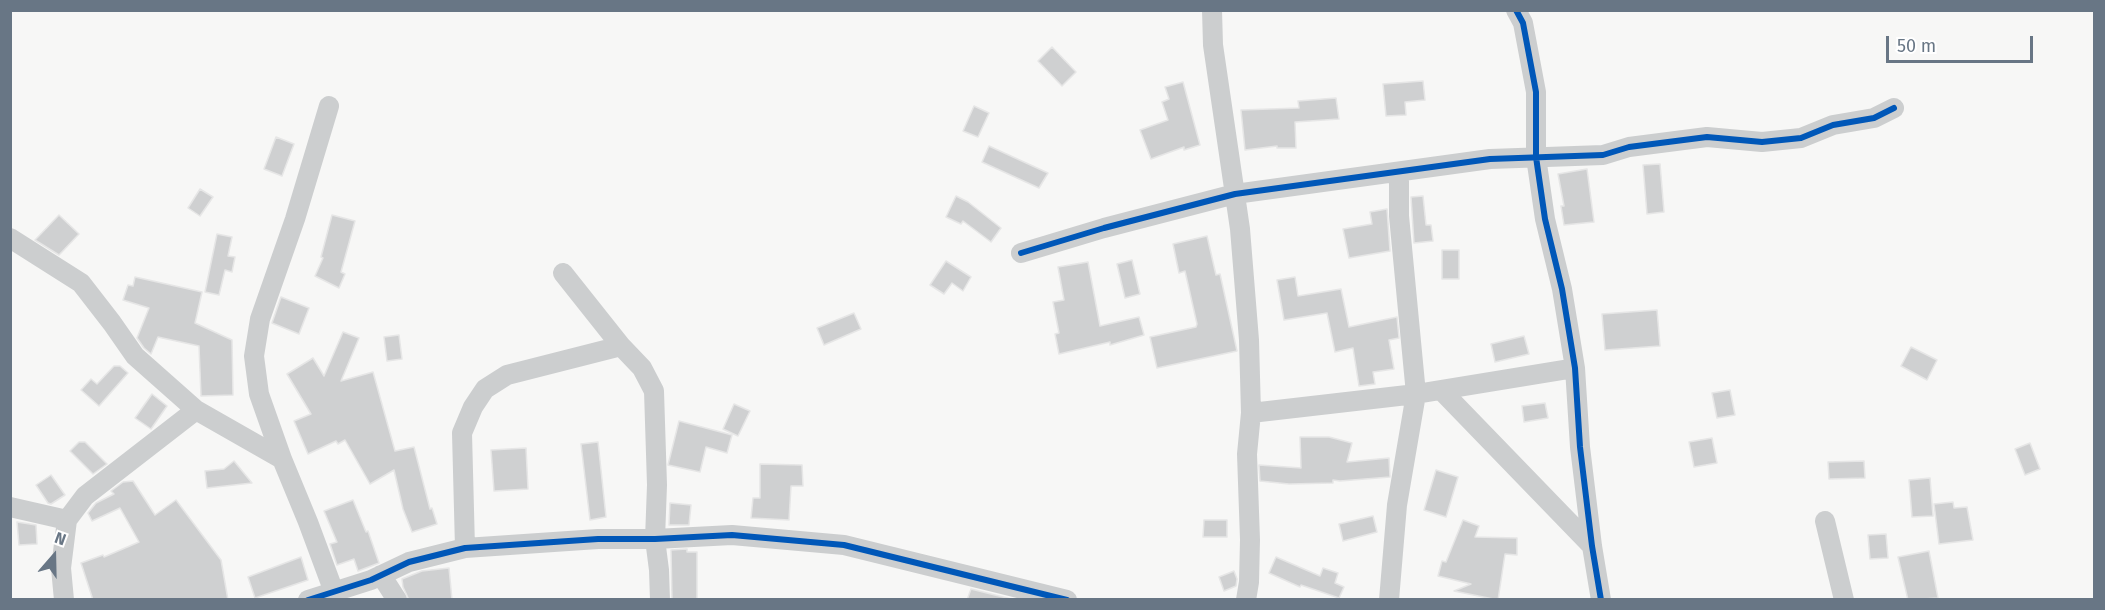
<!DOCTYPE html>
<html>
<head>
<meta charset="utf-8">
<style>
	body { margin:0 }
	#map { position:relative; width:2105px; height:610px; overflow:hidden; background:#f7f7f6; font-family:"Fira Sans",sans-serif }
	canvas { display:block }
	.frame { position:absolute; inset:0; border:12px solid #687685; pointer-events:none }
	.north { position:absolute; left:24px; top:526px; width:60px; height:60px; -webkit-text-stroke:4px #fff; paint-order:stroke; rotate:20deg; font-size:16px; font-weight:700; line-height:24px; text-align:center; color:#687685 }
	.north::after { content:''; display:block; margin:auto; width:21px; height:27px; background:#687685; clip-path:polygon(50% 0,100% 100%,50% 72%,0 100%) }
	.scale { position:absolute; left:1886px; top:36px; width:147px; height:27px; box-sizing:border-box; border:3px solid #687685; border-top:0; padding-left:8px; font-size:18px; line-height:21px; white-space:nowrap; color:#687685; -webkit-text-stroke:4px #fff; paint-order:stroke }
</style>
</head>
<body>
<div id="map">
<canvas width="2105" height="610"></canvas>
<div class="frame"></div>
<div class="north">N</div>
<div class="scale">50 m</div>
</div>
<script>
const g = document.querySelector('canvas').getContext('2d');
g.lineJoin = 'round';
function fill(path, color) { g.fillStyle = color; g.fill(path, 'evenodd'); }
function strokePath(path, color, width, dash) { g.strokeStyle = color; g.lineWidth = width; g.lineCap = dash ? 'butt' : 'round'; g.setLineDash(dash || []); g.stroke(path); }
const building = new Path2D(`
	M1052,47L1076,72L1062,86L1038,61Z
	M1423,81L1425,100L1405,102L1406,115L1386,116L1383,84Z
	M1183,82L1200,145L1184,150V147L1151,159L1140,130L1168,120L1162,102L1169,99L1165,87Z
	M1336,98L1339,119L1295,122L1296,148H1277V146L1245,150L1241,110L1299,108L1298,101Z
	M974,106L989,113L978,137L963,131Z
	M276,137L294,144L282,176L264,169Z
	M989,146L1048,173L1039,188L982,162Z
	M1660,164L1664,212L1647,214L1643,165Z
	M1587,169L1594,222L1564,225L1561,206H1564L1558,174Z
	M200,189L213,197L200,216L188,208Z
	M956,196L968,202L1001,228L991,242L963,221L961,224L946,217Z
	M1423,196L1426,225H1431L1433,241L1414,243L1411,197Z
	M1387,209L1390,251L1349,258L1343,229L1372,224L1370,212Z
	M59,215L79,234L59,255L35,240Z
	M332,215L355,221L341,272L345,274L339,288L315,276L323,258L321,257Z
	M217,234L232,237L228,256L235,257L232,272L225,270L219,295L205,292Z
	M1207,236L1216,275L1220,274L1237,351L1157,368L1150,337L1196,327L1197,324L1185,271L1179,273L1173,244Z
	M1442,250H1459V279H1442Z
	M1132,260L1140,294L1125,298L1117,264Z
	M946,261L971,277L963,291L952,283L944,294L930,285Z
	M1088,262L1100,326L1139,317L1144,335L1110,345V342L1059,354L1055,334L1059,333L1053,302L1064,300L1058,267Z
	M135,277L202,292L195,323L232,340L233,395L201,396L199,346L158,337L151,354L144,348L137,338L149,308L123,300L128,285L133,286Z
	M1295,277L1298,296L1341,289L1349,327L1397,317L1399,338L1389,340L1394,369L1373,372L1375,384L1359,386L1353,348L1335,352L1327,313L1284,320L1277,280Z
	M281,297L309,308L299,334L272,323Z
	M1657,310L1660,346L1605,350L1602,314Z
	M854,313L861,329L824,345L817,328Z
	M343,332L359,338L341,381L373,372L395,451L414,447L430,509L432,508L437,524L412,532L403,509L394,470L370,484L345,440L338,444L336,441L308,454L294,421L311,414L287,374L313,358L324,376Z
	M399,335L402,359L387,361L384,337Z
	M1524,336L1529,354L1495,362L1491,344Z
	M1911,347L1937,360L1927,380L1901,366Z
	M114,366H120L128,373L99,406L81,390L91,379L97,384Z
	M1730,390L1735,415L1717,418L1712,393Z
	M152,394L167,406L151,429L135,418Z
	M1545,403L1548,418L1524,422L1522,406Z
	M734,404L750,411L738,436L723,429Z
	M679,421L732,435L727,453L706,447L700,472L668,465Z
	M1300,437H1329L1352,443L1347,462L1389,458L1390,477L1340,481L1333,480V483L1289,484L1260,481L1259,465L1301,468Z
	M1712,438L1717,463L1694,467L1689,442Z
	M79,442H85L107,464L93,474L70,451Z
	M598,442L606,517L590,520L581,444Z
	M2030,443L2040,469L2025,475L2015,449Z
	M526,448L528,489L494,491L491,450Z
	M234,461L252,483L207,488L205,471L224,469Z
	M1864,461L1865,478L1829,479L1828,462Z
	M760,464L802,465L803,486H791L789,520L751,518L753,498H760Z
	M1436,470L1458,477L1446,517L1424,510Z
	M51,475L65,495L51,504L48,503L36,485Z
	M1930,478L1933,516L1912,517L1909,480Z
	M133,481L155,515L176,500L221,560L228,600H93L81,563L103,555L104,557L139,542L120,508L92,521L88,513L96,503L114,494L111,491L123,482Z
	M353,500L366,532L368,531L379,563L358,571L354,559L337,565L330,544L337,542L324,511Z
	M1953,502L1954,508L1967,507L1973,540L1939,544L1934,504Z
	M670,503L691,505L689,525H669Z
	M1373,516L1377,532L1343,541L1339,524Z
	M1204,520H1227V537H1203Z
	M1463,520L1479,526L1475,537L1517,538V555L1505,554L1498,600L1454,591L1471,584L1438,576L1442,561L1446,562Z
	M17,522L36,525L37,544L19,545Z
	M1886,534L1888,558L1870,559L1868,535Z
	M687,549V552H697V600H672L671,550Z
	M1929,551L1938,598L1908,600L1898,557Z
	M301,557L308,580L255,598L248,577Z
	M1276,557L1320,576L1323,568L1338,573L1335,583L1344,587L1339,598L1301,585L1300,587L1269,573Z
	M449,568L452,600H409L403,587L402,579L422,571Z
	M1234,571L1237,579L1236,586L1224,591L1219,577Z
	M971,589L1015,600H967Z`);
fill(building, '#cfd0d1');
strokePath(building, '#e6e6e6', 1.5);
strokePath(new Path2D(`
	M1212,10L1213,45L1240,229L1249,340L1251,413L1247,454L1250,540L1249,582L1246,600
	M1516,10L1523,23L1536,92V157L1545,219L1562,289L1575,368L1580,447L1592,546L1601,600
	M10,238L81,283L112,323L135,356L196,410L282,459L308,522L334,592
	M1021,253L1104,228L1235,194L1490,159L1603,155L1629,147L1707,137L1762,142L1801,138L1833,125L1874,118L1894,108
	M563,273L621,346L642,368L654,391L657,485L655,539L659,570L660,600
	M1441,390L1592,546
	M1251,413L1416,394L1575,368
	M282,459L259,394L254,356L260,319L295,219L329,106
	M10,507L67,520
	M1825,521L1844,600
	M465,548L462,433L473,407L485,389L507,375L621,346
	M381,575L397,600
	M64,600L61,568L67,520L85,496L196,410
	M308,600L371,580L409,562L465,548L598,539H655L732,535L844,545L1067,600
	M1389,600L1397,505L1416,394L1399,216V173`), '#cccecf', 20);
strokePath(new Path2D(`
	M1516,10L1523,23L1536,92V157L1545,219L1562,289L1575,368L1580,447L1592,546L1601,600
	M1021,253L1104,228L1235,194L1490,159L1603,155L1629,147L1707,137L1762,142L1801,138L1833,125L1874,118L1894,108
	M308,600L371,580L409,562L465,548L598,539H655L732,535L844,545L1067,600`), '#0057b8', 6);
</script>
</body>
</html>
